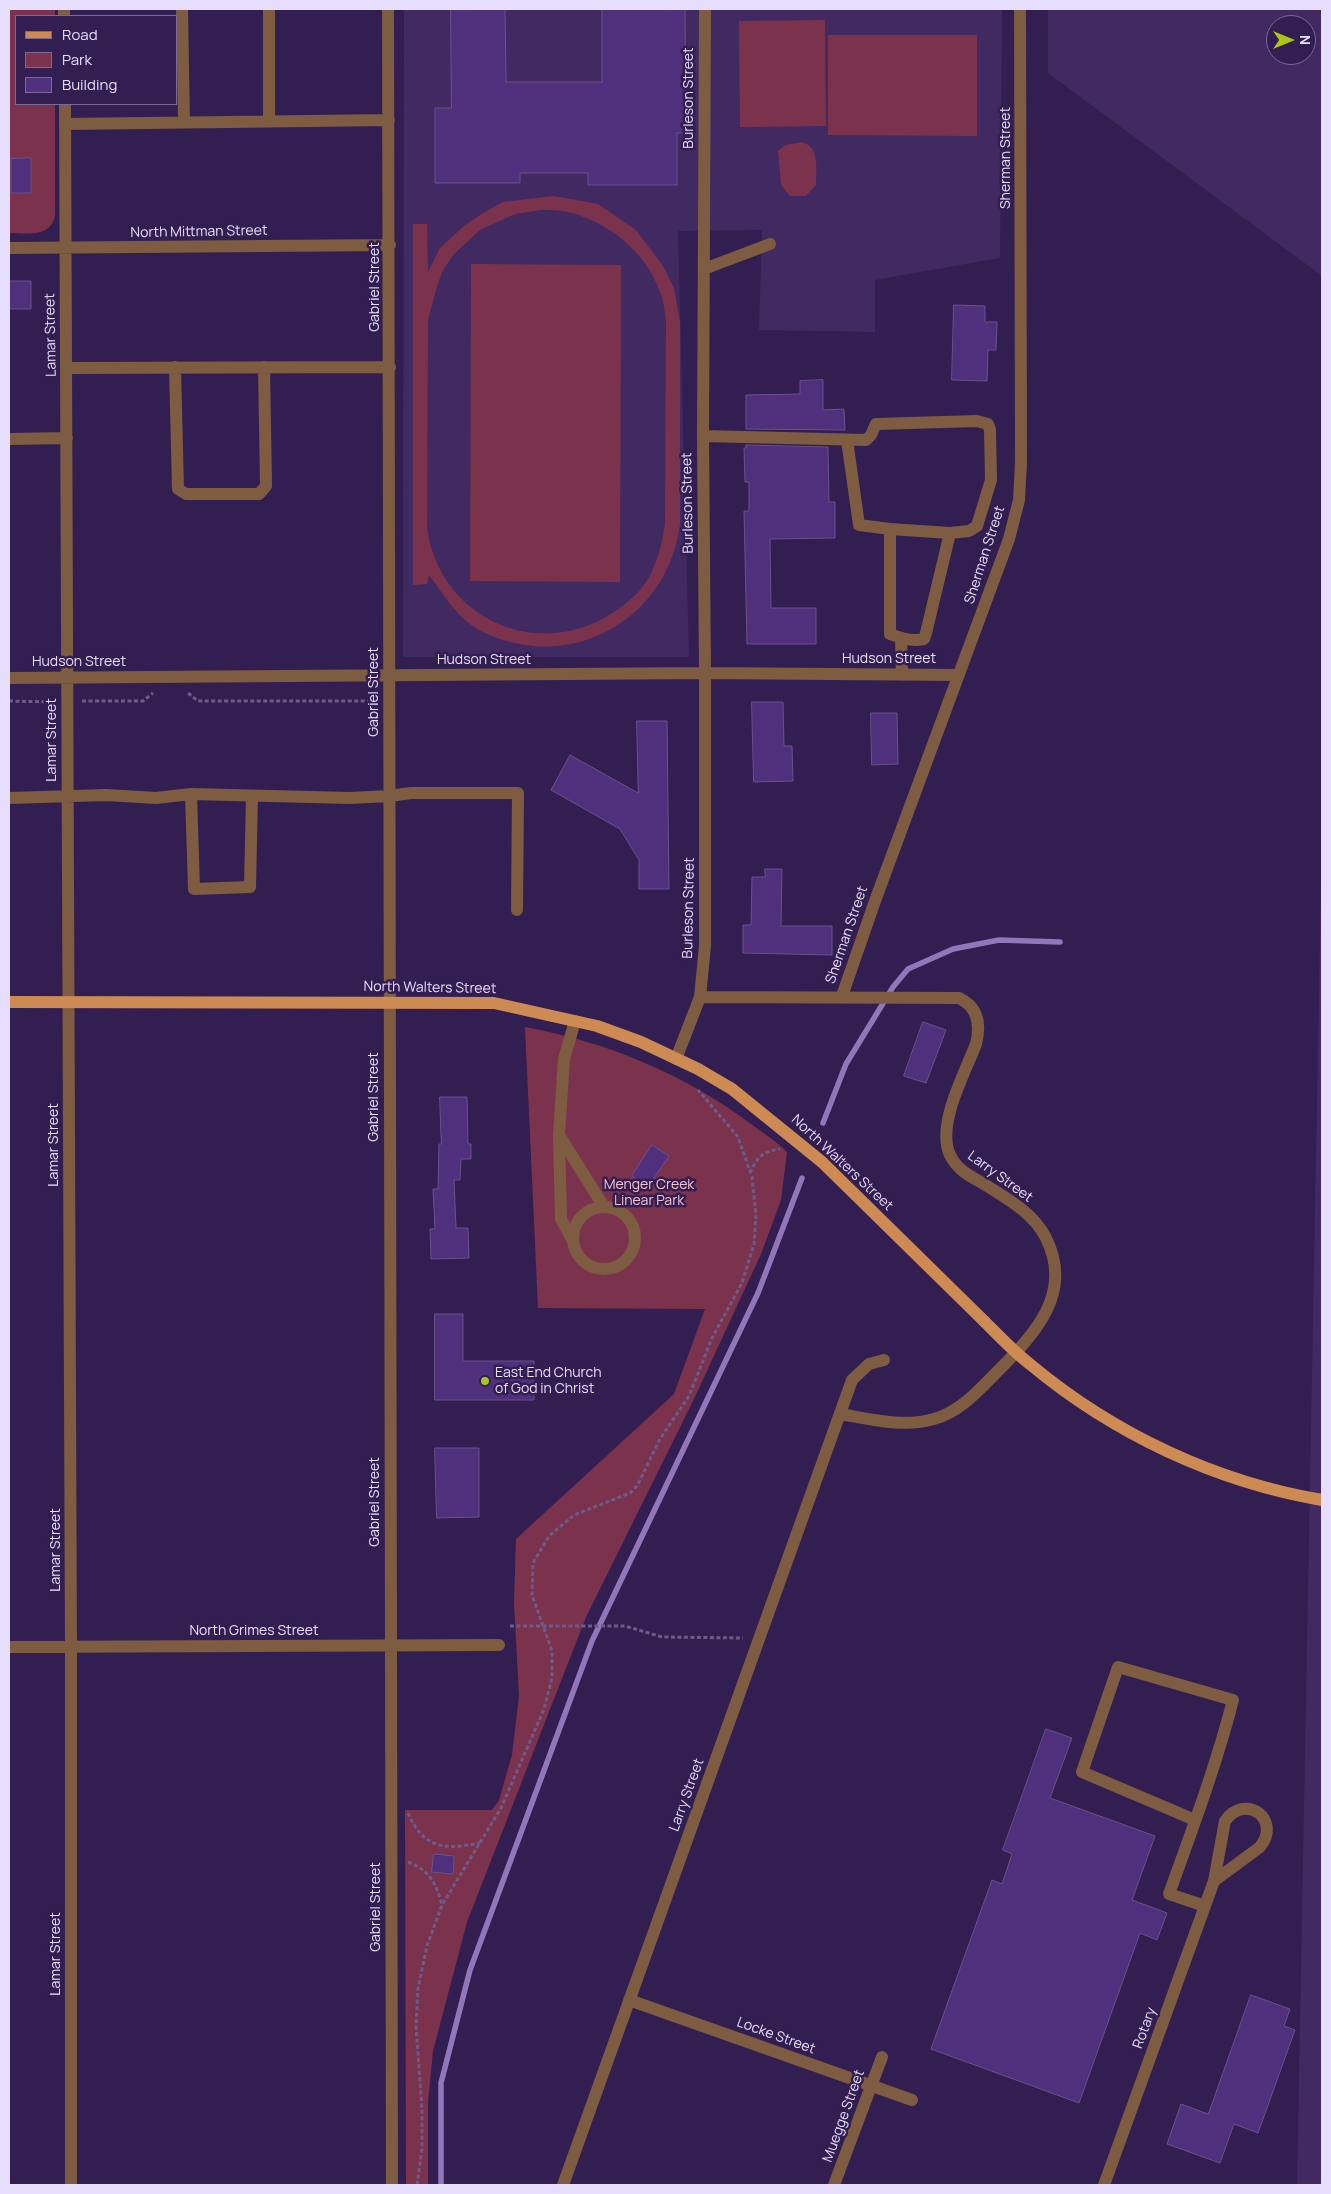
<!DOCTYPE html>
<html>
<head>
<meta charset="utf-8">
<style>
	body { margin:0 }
	#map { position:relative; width:1331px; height:2194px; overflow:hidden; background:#331e51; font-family:Manrope,sans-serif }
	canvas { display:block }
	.frame { position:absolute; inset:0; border:10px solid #e7ddfd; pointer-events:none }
	.legend { position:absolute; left:15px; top:15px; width:162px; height:90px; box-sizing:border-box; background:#331e51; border:1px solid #7b6a96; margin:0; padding:6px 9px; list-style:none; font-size:15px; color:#e7ddfd }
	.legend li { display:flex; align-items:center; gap:10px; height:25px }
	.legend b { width:25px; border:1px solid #7b6a96 }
	.north { position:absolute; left:1266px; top:15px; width:50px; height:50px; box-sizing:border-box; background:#331e51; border:1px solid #7b6a96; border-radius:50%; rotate:90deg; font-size:14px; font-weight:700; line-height:20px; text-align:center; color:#e7ddfd }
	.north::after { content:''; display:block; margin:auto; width:18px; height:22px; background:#aac718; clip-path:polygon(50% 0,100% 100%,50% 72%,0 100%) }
</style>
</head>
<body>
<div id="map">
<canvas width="1331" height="2194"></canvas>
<div class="frame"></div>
<ul class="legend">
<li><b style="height:6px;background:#cd8a52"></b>Road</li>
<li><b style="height:14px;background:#7b334d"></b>Park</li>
<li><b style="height:14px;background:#502f7d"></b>Building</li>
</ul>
<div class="north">N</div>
</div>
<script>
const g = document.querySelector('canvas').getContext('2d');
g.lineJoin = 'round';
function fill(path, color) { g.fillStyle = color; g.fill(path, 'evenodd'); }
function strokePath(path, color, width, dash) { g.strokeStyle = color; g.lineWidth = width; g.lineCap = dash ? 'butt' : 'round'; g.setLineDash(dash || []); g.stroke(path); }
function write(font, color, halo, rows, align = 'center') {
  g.font = font + ' Manrope,sans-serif'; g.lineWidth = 5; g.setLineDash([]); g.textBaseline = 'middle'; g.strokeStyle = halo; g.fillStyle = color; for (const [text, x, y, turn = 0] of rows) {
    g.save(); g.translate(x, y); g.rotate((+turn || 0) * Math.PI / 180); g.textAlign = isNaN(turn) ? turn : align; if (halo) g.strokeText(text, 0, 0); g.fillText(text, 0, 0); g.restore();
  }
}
fill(new Path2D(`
	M404,9H1002L1000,258L875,280V332L759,330L762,230L678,231L689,657H403Z
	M1048,9H1322V276L1048,73ZM1276,25H1306V55H1276Z
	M1322,829V2185H1297Z`), '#412961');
fill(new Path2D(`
	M9,9H55V16H16V104H55V216C50,238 27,233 9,233Z
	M825,20L826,126L740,127L739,21Z
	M828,35H977V136L828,135Z
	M802,142C820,147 816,169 816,185L806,196H790L781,185L778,151L785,145Z
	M554,196L598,204L636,230L663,266L674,288L680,322V524C668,620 571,674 483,632C458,620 445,596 429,575L427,584L413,585V224H427L428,272L440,248L464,226L483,213L503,202ZM541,210C549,210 559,210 568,212C609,222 646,252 660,292C664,302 665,313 666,323L665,523C663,540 659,556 652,571C645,588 631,600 617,610C541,664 439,620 427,527L428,320L438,283L443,270L454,254L480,230L515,214Z
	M471,264L621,265L620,582L470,581Z
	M525,1027C607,1042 684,1074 751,1124C763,1133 776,1141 787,1152L781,1200L761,1254L694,1399L586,1617L467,1922L433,2051L428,2102V2185H406L405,1810H492L499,1800L512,1755L519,1696L514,1603L516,1539L674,1394L705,1309L538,1308Z`), '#7b334d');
strokePath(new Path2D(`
	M823,1123L846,1064L893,987L908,969L953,949L999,940L1060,942
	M441,2185V2083L470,1970L592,1641L758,1293L802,1178`), '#9077b9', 5.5);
const building = new Path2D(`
	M451,9H505L506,82H602V9H685L686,133H677V185H588V173H520V183H435V108H451Z
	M31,158V193H11V159Z
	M9,281H31V309H9Z
	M954,305L985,306V322H997L996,350H988L987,381L952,380Z
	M823,380V410L844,409L845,430L746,429V395L800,394V381Z
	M746,445L828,447L829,502H835V538L770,539L771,608H816V644H747L744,511H749V482H745L744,448H746Z
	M752,702H783L784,746H792L793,781L754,782Z
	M871,713H897L898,764L872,765Z
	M637,721H667L669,889H639V860L620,829L551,790L570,755L638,793Z
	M765,869H782L781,926H832V955L743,953V925H751L752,877H765Z
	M923,1022L946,1030L926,1083L904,1076Z
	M440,1097H467L468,1144H471V1159H461L460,1180H454L456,1228H468L469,1258L431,1259L430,1229H435L433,1189H438L439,1144H441Z
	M652,1145L669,1156L648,1187L632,1176Z
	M435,1314H463V1361H534V1400H435Z
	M435,1448H479V1517L437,1518Z
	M1046,1729L1072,1738L1050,1798L1155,1836L1132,1900L1167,1913L1157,1940L1140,1933L1079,2103L931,2049L992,1880L1002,1884L1012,1854L1003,1850Z
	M434,1854L454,1856L453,1874L432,1872Z
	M1251,1995L1290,2009L1284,2026L1295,2030L1258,2133L1234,2124L1220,2163L1167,2144L1181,2104L1208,2114Z`);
fill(building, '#502f7d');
strokePath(building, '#67538a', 1);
strokePath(new Path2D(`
	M188,693L198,701H374
	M9,701L53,702
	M82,701H143L153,693
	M750,1173C757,1157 763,1151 780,1149
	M510,1626H625L662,1637L743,1638
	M408,1813C424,1849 444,1850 480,1843
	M408,1862C430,1870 436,1884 442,1905
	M417,2185L422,2149V2110L416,2026L418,1988L427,1946L442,1905L501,1808L544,1709L552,1678V1651L532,1595L533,1563L549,1536L574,1515L630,1493L637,1486L660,1439L689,1396L712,1338L742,1283L754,1244L756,1216L752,1177L738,1137L698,1090`), '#6d5c89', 3, [4, 2.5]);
strokePath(new Path2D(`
	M64,9V16
	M182,9L184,122
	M388,9L392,2185
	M65,104L71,1647V2185
	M269,121V9
	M65,124L389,120
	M9,248L390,245
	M704,269L770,244
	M175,367L178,489L186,494H259L266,486L264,367
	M67,368L390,367
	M703,436L866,440L871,435L876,424L977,421L988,424L990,430L991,480L977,526L969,531L950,533L926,633L924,639C913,642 900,638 890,634V529L859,525L847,440
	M9,439L67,438
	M890,529L950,533
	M901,638L902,675
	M9,678L705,673L959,675
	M191,794L194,889L250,887L252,796
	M9,798L106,795L156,798L191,794L350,798L389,796L411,793H518L517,910
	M842,996L875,901L1009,539L1019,500L1021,463L1020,9
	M700,997L959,998C978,1007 981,1024 976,1044C965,1073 936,1125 950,1155C957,1170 970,1176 984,1184C1006,1198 1034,1213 1046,1238C1075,1296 1031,1337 994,1375C976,1393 959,1412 934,1419C904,1428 870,1419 840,1414
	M676,1059L700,997L705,946V673L703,436L705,9
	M559,1135L604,1207
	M573 1238a31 31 0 1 1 62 0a31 31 0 1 1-62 0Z
	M573,1241L561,1219L559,1135L564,1059L575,1021
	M9,1647L499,1645
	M1195,1820L1082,1772L1118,1667L1233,1700C1216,1766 1192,1830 1169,1894L1205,1906
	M629,2000L912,2100
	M563,2185L852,1380L869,1364L884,1360
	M834,2185L882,2057
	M1104,2185L1214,1881L1225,1821C1246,1792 1282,1820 1260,1847L1214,1881`), '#7d5c42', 12);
strokePath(new Path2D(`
	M9,1002L494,1003L597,1026L641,1042L698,1069L732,1089L822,1162L984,1321`), '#cd8a52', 12);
strokePath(new Path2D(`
	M984,1321C999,1336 1014,1352 1031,1365C1114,1434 1216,1482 1322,1500`), '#cd8a52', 12);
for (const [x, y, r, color] of [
	[485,1381,5,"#aac718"]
]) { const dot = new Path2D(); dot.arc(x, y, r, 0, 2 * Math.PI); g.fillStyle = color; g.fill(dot); strokePath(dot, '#331e51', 2); }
write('14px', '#e7ddfd', '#331e51', [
	["Burleson Street",689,98,-90],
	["Sherman Street",1006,158,-90],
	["North Mittman Street",199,232,-1],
	["Gabriel Street",375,287,-90],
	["Lamar Street",51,335,-91],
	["Burleson Street",688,503,-91],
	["Sherman Street",985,555,-72],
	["Hudson Street",889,659],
	["Hudson Street",484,660],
	["Hudson Street",79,662],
	["Gabriel Street",374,692,-90],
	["Lamar Street",52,740,-90],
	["Burleson Street",689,908,-89],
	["Sherman Street",847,935,-71],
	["North Walters Street",430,988,1],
	["Gabriel Street",374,1097,-90],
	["Lamar Street",54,1145,-90],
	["North Walters Street",842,1163,43],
	["Larry Street",1000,1177,36],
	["Gabriel Street",375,1502,-90],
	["Lamar Street",56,1550,-90],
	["North Grimes Street",254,1631],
	["Larry Street",687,1795,-70],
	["Gabriel Street",376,1907,-90],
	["Lamar Street",56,1954,-90],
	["Rotary",1145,2028,-70],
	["Locke Street",776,2036,20],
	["Muegge Street",844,2116,-70]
]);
write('14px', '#f5c0cf', '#331e51', [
	["Menger Creek",649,1185],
	["Linear Park",649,1201]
]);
write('14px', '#e7ddfd', '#331e51', [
	["East End Church",495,1373],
	["of God in Christ",495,1389]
], 'left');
</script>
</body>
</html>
